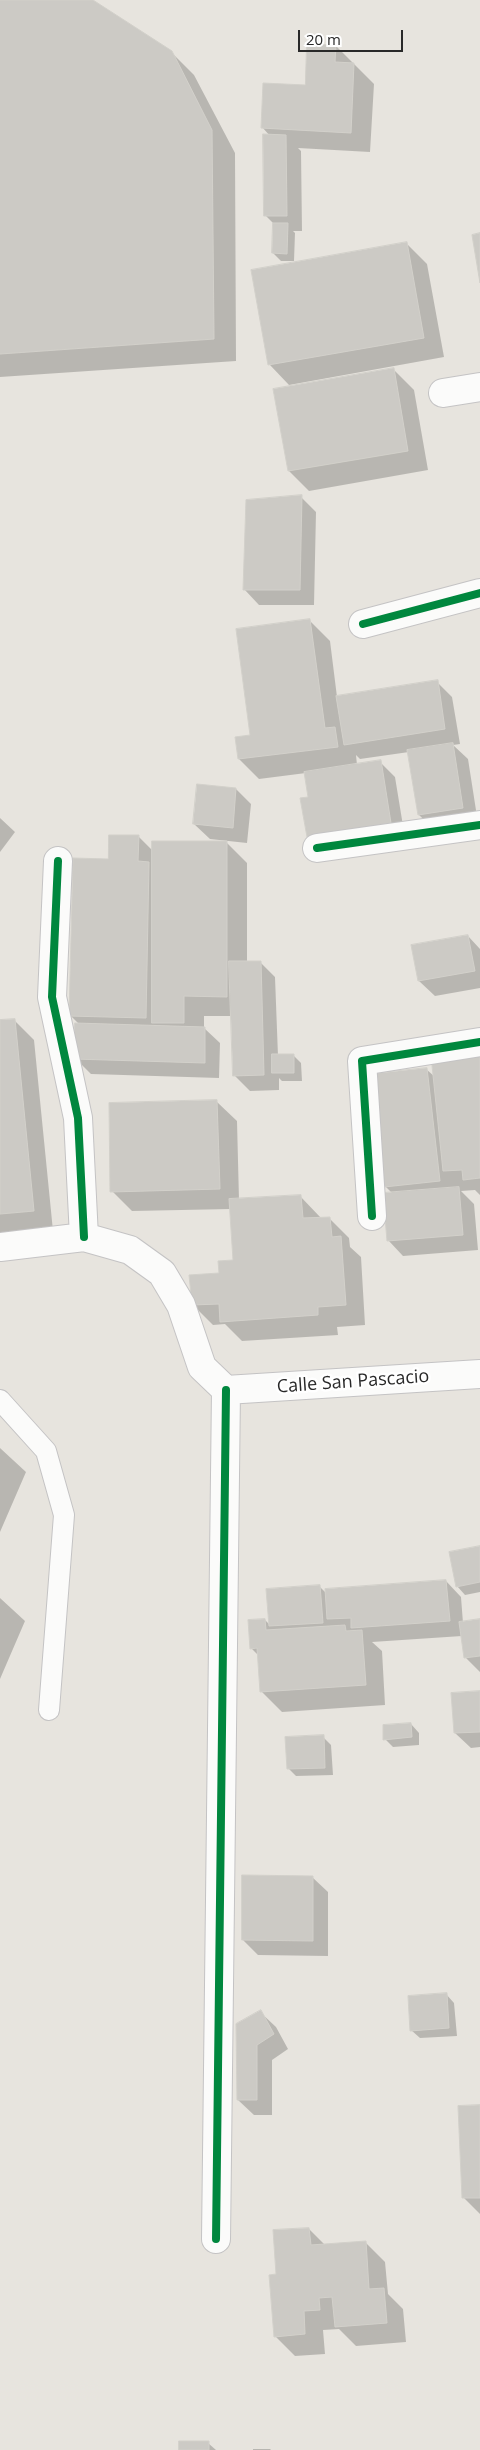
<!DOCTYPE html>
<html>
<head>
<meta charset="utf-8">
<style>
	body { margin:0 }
	#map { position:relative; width:480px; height:2450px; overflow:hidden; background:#e7e4de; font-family:"Open Sans",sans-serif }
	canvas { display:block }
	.scale { position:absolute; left:298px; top:30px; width:105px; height:22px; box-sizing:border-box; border:2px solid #292929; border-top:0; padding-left:6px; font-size:15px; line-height:18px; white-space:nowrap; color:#292929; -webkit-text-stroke:4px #fff; paint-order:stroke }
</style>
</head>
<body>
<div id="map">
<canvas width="480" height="2450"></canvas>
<div class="scale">20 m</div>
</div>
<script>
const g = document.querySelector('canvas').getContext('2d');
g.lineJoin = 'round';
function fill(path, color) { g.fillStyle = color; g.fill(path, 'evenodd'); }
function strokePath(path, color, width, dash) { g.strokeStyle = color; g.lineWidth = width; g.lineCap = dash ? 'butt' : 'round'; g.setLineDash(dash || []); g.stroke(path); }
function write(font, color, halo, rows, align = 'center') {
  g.font = font + ' "Open Sans",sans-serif'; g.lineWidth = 5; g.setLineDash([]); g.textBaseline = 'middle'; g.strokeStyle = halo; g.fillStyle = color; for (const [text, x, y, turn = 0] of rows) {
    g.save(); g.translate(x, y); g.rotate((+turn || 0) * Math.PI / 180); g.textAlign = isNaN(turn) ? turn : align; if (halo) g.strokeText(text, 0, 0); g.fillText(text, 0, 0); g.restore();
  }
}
fill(new Path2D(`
	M0,0H90L171,52L194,75L235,153L236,361L0,377Z
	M336,46L374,84L370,152L298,148L301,151L302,231H293L295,233L294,261H281L273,253L274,224L266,216L270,136L262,127L306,87Z
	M407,244L427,264L444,357L289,385L270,365L252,271Z
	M394,370L414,390L428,470L309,491L289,471Z
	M301,497L316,512L314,605H259L244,589Z
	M310,621L330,641L337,697L437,682L452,697L460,744L453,745L468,759L478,823L435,830L419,815L409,752L360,759L356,755L357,765L380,762L395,777L405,838L323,851L308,836L310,798L306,773L259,779L239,759Z
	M236,789L251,804L247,843L210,839L194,824Z
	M0,818L15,832L0,852Z
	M138,836L153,851L225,841L247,863V962H260L275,977L278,1056L293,1055L301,1063L302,1081H282L279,1078V1090L250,1091L234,1075L232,1016H204V1028L220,1043L219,1078L91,1074L76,1059L80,1025L71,1016L109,860Z
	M468,936L480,949V988L435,996L419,981Z
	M14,1020L34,1040L53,1231L0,1235V1022Z
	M480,1052V1195L475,1190L461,1191L474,1204L478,1250L403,1256L388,1240L393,1194L385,1186L426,1069L435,1077Z
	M217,1102L237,1121L239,1200L300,1196L321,1218H329L349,1238L350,1247L361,1257L365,1325L337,1327L338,1335L242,1341L225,1324L213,1325L193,1305L234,1261L231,1209L132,1211L112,1191Z
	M0,1448L26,1472L0,1532Z
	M480,1547V1592L465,1595L457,1586Z
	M446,1581L461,1597L463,1623L480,1621V1672L466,1658L462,1636L372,1642L382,1651L385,1705L282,1712L262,1692L259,1656L251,1648L265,1620L270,1625L319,1586L327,1594Z
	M0,1598L25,1621L0,1679Z
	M480,1692V1747L471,1748L455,1733Z
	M411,1724L419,1733V1745L393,1747L385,1739Z
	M323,1737L331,1745L333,1775L296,1776L288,1768Z
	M312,1877L328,1892V1956L258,1955L243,1940Z
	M446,1994L454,2003L457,2036L420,2038L411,2030Z
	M260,2012L276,2027L288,2049L272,2060V2115H254L238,2100Z
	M480,2106V2214L463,2197Z
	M309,2229L325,2245L365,2242L385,2262L388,2294L403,2309L406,2342L356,2346L339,2329L323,2330L325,2354L295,2356L275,2336Z
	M208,2443L216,2450H180Z
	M253,2449H270L271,2450H253Z`), '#0003');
const building = new Path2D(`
	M0,0H93L172,51L212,130L214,339L0,354Z
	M307,44L336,45L335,62L354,63L351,133L261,128L263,83L305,85Z
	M263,134L286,135L287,216H264Z
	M273,223H288L287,254L272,253Z
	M480,233V283L472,235Z
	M407,242L424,338L268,365L251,270Z
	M394,368L408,451L288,471L273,389Z
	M302,495L300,590H243L246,500Z
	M310,619L325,728L335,727L338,747L238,759L235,737L250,735L236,629Z
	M438,680L445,729L344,745L336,696Z
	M453,743L463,808L418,815L407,750Z
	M381,760L391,823L307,837L300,798L308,797L304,772Z
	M197,784L236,788L233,828L193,824Z
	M109,835H139L138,861L149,862L146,1018L69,1016L73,858L108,859Z
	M152,841H227V997L184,996V1023H152Z
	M468,935L475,971L418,981L411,945Z
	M229,961H261L264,1075L233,1076Z
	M15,1019L34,1211L0,1214V1020Z
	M75,1023L205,1027V1063L74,1059Z
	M480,1051V1178L463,1180L462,1170L443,1171L431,1056Z
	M272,1054H294V1073H272Z
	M427,1068L440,1181L384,1187L371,1074Z
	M217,1100L220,1189L110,1192L109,1103Z
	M459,1187L463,1235L387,1241L383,1193Z
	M301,1195L303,1218L330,1217L332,1237L341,1236L346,1305L318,1307V1315L220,1322L219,1304L192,1305L189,1275L219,1273L218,1261L233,1260L229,1199Z
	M480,1546V1582L456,1587L449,1552Z
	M446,1580L450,1621L351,1628V1618L327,1619L325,1589Z
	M320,1585L323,1623L269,1626L266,1589Z
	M265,1619L266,1630L345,1625L346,1631L362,1630L366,1685L260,1692L257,1648L250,1649L248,1620Z
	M480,1619V1656L464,1658L459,1622Z
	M480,1691V1732L454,1733L451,1693Z
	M411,1723L412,1737L383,1740V1725Z
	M324,1735L325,1768L287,1769L285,1737Z
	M242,1875L313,1876V1941L242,1940Z
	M447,1993L449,2028L410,2031L408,1996Z
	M261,2010L274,2034L257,2045V2100H237L236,2024Z
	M480,2105V2198H462L458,2106Z
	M309,2228L311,2245L366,2241L369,2289L384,2288L387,2323L335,2327L332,2297L319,2298L320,2310L304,2311L305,2334L274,2337L269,2275L276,2274L273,2230Z
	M179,2441H209V2450H179Z`);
fill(building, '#cccac5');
strokePath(building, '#d2d0ca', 1);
const service = new Path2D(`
	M0,1400L46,1451L64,1515L49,1710`);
const minor = new Path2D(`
	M443,393L480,387
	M363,624L480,593
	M317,848L480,825
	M58,861L52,997L78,1118L84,1237
	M372,1216L362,1061L480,1042
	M0,1247L84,1237L130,1250L162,1273L181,1305L202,1367L226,1390
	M226,1390L480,1374
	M216,2239L226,1390`);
strokePath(service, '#c4c3c4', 22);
strokePath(minor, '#c4c3c4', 30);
strokePath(service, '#fbfbfa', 20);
strokePath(minor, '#fbfbfa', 28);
strokePath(new Path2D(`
	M363,624L480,593
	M317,848L480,825
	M58,861L52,997L78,1118L84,1237
	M372,1216L362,1061L480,1042
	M216,2239L226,1390`), '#00873e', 8);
write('18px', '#292929', '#fff', [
	["Calle San Pascacio",353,1382,-4]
]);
</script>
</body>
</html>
